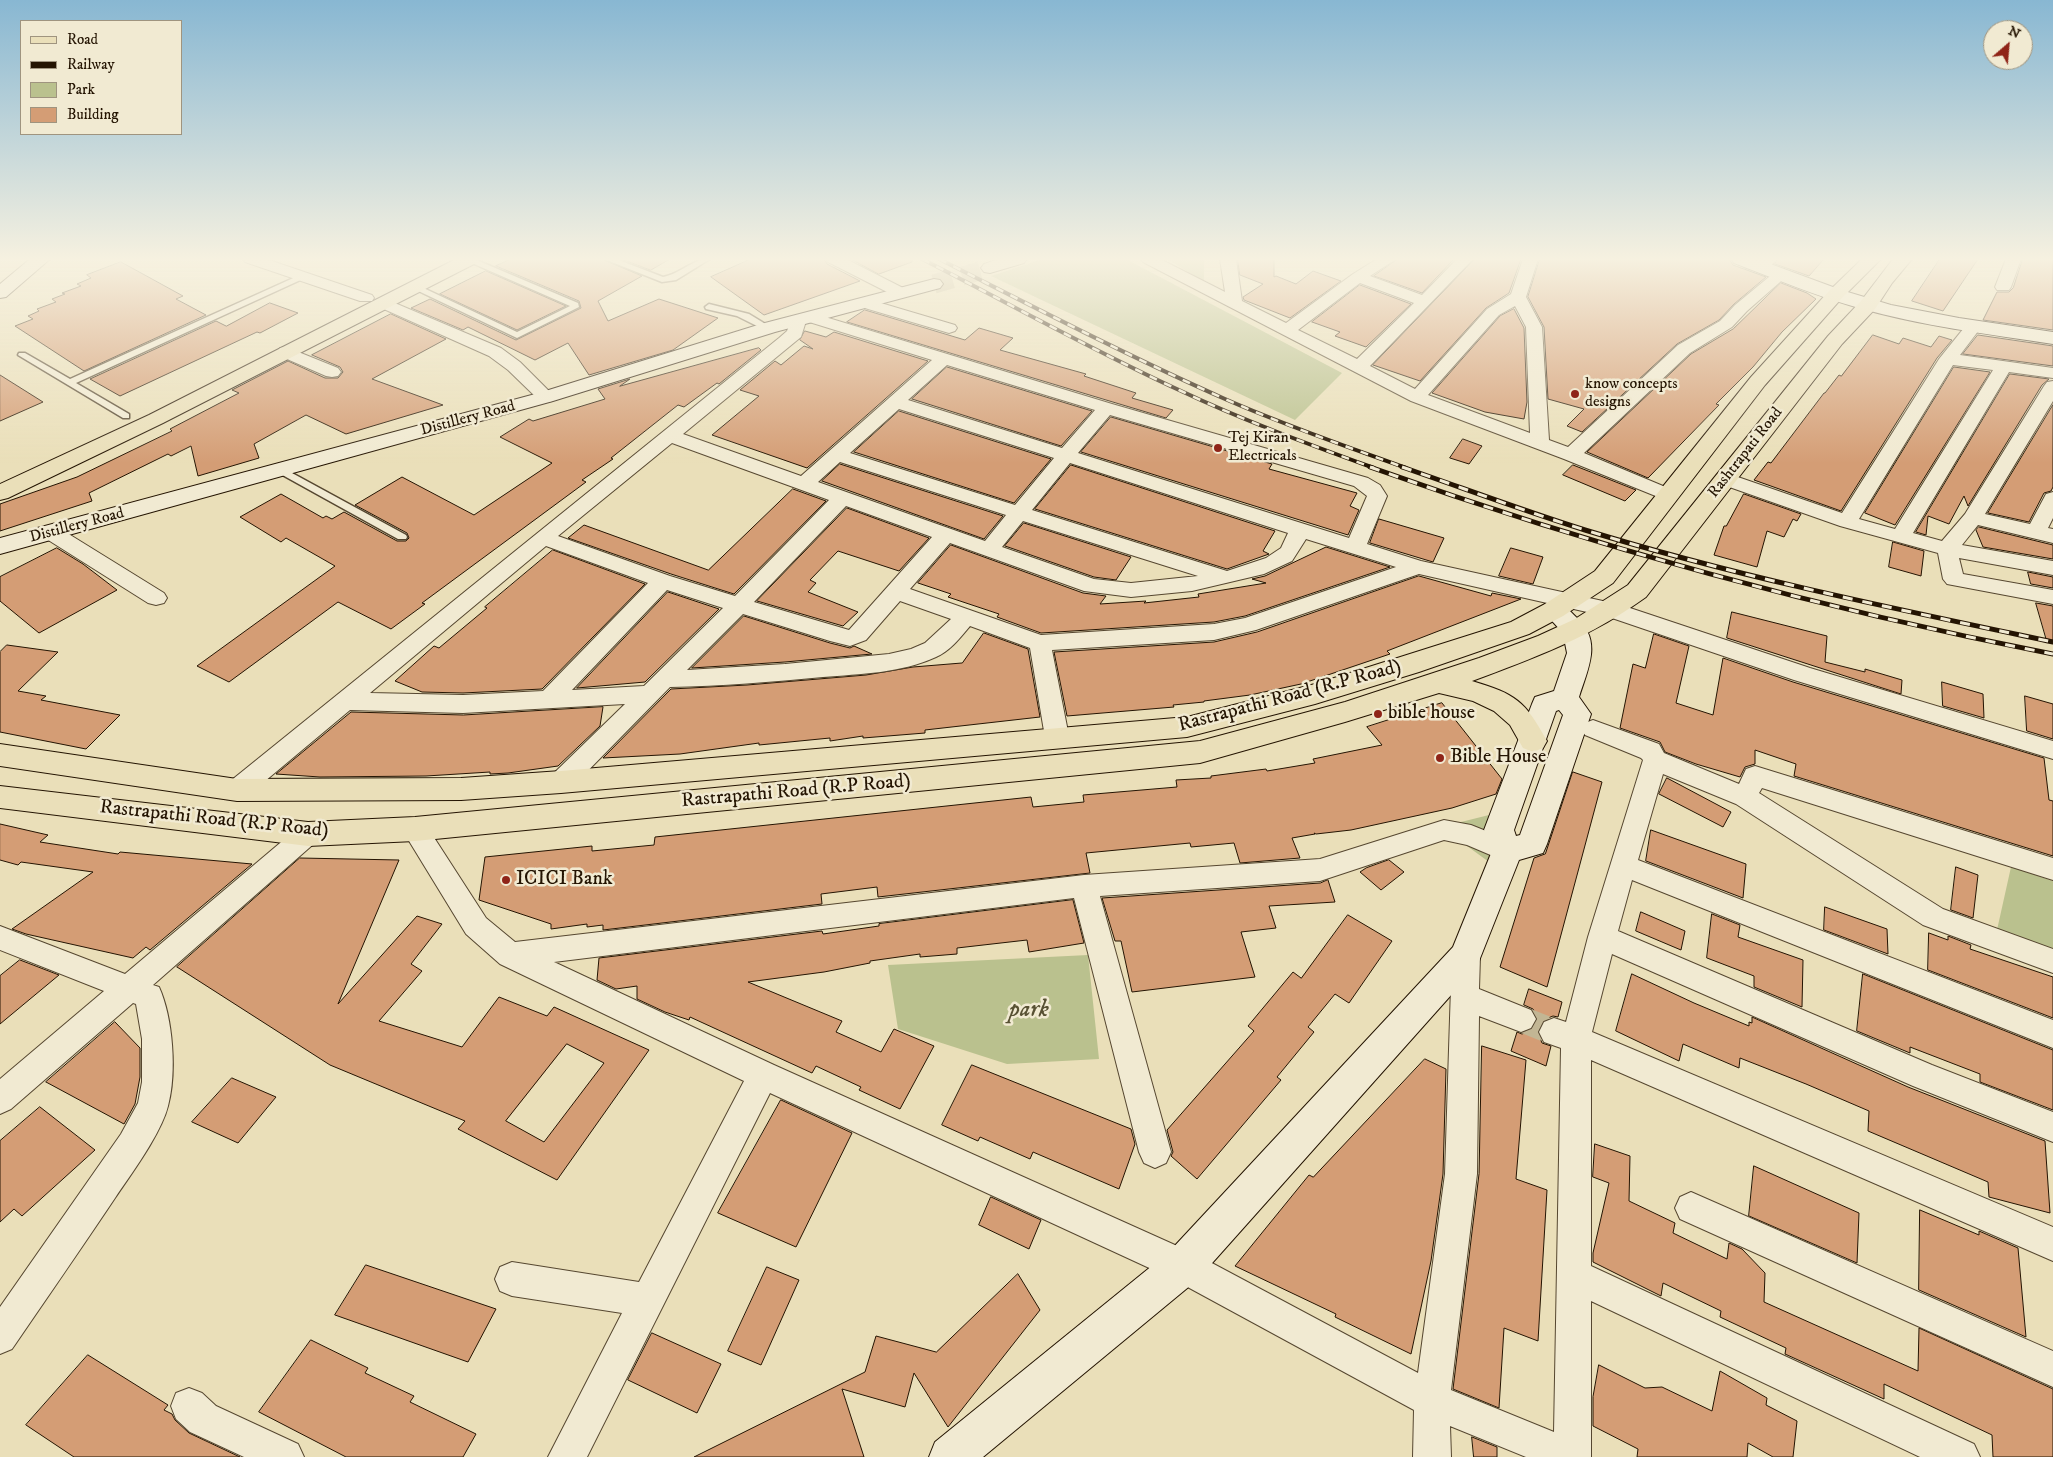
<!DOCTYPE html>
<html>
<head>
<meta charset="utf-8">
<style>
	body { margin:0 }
	#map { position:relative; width:2053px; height:1457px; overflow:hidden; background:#eadfb9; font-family:"IM FELL DW Pica",serif }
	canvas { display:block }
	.legend { position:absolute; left:20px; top:20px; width:162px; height:115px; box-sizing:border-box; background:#f1ead2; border:1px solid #9f947f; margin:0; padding:6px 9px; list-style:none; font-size:15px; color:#241402 }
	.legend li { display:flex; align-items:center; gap:10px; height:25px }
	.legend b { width:25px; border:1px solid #9f947f }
	.north { position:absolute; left:1983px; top:20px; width:50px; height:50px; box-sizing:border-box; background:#f1ead2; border:1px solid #9f947f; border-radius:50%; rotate:27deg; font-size:14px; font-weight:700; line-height:20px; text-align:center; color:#241402 }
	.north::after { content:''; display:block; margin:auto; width:18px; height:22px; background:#8f2418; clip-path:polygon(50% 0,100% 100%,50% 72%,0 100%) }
</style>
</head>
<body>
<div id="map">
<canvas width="2053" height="1457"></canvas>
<ul class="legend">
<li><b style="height:6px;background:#eadfb9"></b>Road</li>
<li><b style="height:6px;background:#241402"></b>Railway</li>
<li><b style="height:14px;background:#bac18e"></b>Park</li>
<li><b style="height:14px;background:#d49d75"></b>Building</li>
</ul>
<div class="north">N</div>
</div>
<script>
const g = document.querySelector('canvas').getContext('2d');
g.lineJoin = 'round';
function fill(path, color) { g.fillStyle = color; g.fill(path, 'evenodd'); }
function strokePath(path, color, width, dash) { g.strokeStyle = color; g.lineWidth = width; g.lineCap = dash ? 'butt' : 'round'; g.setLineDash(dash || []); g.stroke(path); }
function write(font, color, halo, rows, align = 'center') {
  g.font = font + ' "IM FELL DW Pica",serif'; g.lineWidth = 5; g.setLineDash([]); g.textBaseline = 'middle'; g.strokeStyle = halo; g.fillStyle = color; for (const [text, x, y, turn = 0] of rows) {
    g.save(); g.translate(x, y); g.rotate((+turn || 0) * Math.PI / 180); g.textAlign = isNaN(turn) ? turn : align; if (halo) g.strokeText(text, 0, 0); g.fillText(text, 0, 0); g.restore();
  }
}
fill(new Path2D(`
	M1043,259H1126L1342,373L1295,420L991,276Z
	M1167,259H1204V282Z
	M1505,811L1489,862L1441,827Z
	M2011,867L2053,881V949L1997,930Z
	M1088,955L1099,1059L1007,1064L898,1029L888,965Z`), '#bac18e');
const building = new Path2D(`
	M511,259H602L642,276L598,301L608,321L659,299L718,318L673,350L589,375L568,343L535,360L468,327L463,330L411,308L430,299L516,340L581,308L579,301L496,266Z
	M622,259H670L651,270Z
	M751,259H824L827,264L860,281L764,315L711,277Z
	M851,259H912V262L879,274Z
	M1238,259H1274V277L1276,276L1296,284L1313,271L1341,281L1290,318L1244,300L1243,297L1263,284L1240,275Z
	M1398,259H1454L1422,293L1374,276Z
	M1475,259H1521L1509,293L1486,308L1420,381L1373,365Z
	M1540,259H1729L1733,265L1766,277L1734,304L1719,320L1677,344L1582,432L1567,426L1584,409L1548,399L1544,327L1528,297Z
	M1778,259H1824L1809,276L1775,264Z
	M1940,259H1978L1943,311L1912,301Z
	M2023,259H2053V330L1983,320L1997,292H2009L2013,288Z
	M121,262L183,296L176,299L206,315L84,371L15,326L33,319L28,316L39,311L37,309L56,302L52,299L65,294L62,293L81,286L77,284L91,278L87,275Z
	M486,271L566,306L517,330L440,294Z
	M1781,283L1807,293L1816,299L1782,332L1753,367L1716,404L1719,405L1648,478L1587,452L1691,354L1733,329Z
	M1360,285L1411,304L1366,347L1335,336L1340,332L1312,322Z
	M270,303L298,313L260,333L257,332L120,396L90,379L216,321L226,326Z
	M1514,309L1524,328L1527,402L1524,419L1485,412L1432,393L1500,316Z
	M865,310L965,340L979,328L1013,338L1000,350L1086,374L1084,376L1136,393L1132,398L1173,410L1166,418L847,322Z
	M391,314L446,339L372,379L443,405L346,434L306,415L254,444L259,458L198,476L191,446L171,456L168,454L89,493L92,501L0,531V504L77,477L172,431L170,429L239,393L232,390L288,361L325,378H338L343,372L340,367L312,355Z
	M805,331L826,337L834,332L928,361L807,468L712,435L759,396L740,390L775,361L781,365L804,346L813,349L800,340Z
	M1873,335L1899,344L1903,338L1931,347L1939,336L1952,340L1937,358L1841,511L1754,480L1768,462L1771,463L1824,393H1825L1839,375L1841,376Z
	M1978,335L2053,346V366L1963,354Z
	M759,348L761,350L719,384L717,383L684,407L678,405L611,458L613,459L582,480L586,482L422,603L425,604L391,629L338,602L229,682L197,666L335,566L286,538L281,542L240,517L281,494L323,518L326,516L332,519L344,512L397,541H406L409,538L407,533L355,505L402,477L474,515L552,463L500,437L529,419L533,421L605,399L598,389L630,379L620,386Z
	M947,367L1092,411L1061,446L912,399Z
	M1954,367L1990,372L1895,525L1865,513Z
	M2010,374L2049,379L2042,385L1968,506L1964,496L1949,524L1928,516L1926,535L1916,532Z
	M0,375L43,402L0,421Z
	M2053,405V487L2051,491L2044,493L2029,522L1988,513Z
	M899,411L1051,459L1014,503L854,452Z
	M1111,417L1272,464L1269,469L1357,493L1350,506L1359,510L1348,535L1081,452Z
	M1463,439L1482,446L1469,464L1450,458Z
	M840,464L1003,516L984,539L822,481Z
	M1071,465L1275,531L1263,551L1269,554L1227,569L1035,509Z
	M1573,465L1636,490L1625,501L1563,475Z
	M793,489L826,501L734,594L671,574L568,538L584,525L708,570Z
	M1744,494L1801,514L1797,521L1793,519L1784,537L1767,531L1757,567L1714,555L1724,526H1726Z
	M847,508L929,538L899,571L838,551L810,580L816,583L808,592L858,612L843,626L757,601Z
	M1379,519L1444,538L1433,562L1370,543Z
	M1024,523L1131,557L1116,580L1094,577L1005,546Z
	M1979,527L2053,545V559L1983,547L1976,530Z
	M1893,542L1924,551L1921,576L1889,567Z
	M951,545L1083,593L1106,596L1100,604L1146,601L1144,603L1199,597L1198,594L1266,583L1252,579L1265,576L1326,547L1390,567L1245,616L1214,622L1041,633L997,617L999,614L948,597L951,594L918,583Z
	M57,548L83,564L117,590L39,633L0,601V577Z
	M1511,548L1543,557L1533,584L1499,576Z
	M553,550L645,584L542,689L463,693L422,692L395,681L434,646L439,648L487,608L485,607Z
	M2028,572L2053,577V588L2031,584Z
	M1419,576L1491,596L1492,593L1521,599L1387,651L1390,654L1301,684L1250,695L1204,701V702L1173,705L1174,707L1067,716L1054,652L1214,642L1257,632Z
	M668,592L719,609L645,682L577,688Z
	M2036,603L2053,606V640L2047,641Z
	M1732,612L1827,636L1825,662L1865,672V669L1902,680L1901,694L1727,638Z
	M744,616L830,643L850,648L854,646L872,654L785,662L692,668Z
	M984,633L1028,649L1040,717L925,730V733L863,738V736L830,741V738L759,745V743L680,754L603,758L671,689L747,685L866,675L913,667L962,663Z
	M1654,634L1689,646L1676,703L1713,715L1723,658L1793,682L2044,758L2049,800L2053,801V856L1794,776L1796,764L1755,750V764L1745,767L1740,777L1696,764L1665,752L1660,742L1620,728L1633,664L1645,668Z
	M7,645L58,652L18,691L46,696L41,700L120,715L86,749L0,732V652Z
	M1942,682L1983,694L1984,718L1943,706Z
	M2025,696L2053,704V739L2027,731Z
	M1442,703L1502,779L1496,794L1452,808L1351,830L1316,834L1314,833L1315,834L1292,838L1300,858L1240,863L1234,843L1191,847L1190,843L1086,853L1090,873L878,897L877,887L821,894L822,904L603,930V925L587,927V924L551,929V924L479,900L485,857L592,846V851L654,845L655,837L1031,797L1033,807L1084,802L1083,795L1177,787L1176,780L1211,778V776L1266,769L1267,771L1315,763L1313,759L1382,745L1367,727Z
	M603,707L600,726L558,766L508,773L490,774V772L426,776L320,777L276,774L351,712L463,715Z
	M1573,772L1602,782L1547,987L1500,967L1534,858L1545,854Z
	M1667,778L1731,812L1723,827L1659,794Z
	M0,824L48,835L40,842L118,854L120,852L252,864L150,950L146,947L133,958L26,934L12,929L93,872L21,862L18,865L0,860Z
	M1651,830L1746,864L1743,898L1646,861Z
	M300,858L399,860L338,1004L417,916L442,924L411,964L422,971L379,1021L462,1047L499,997L547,1016L554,1007L649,1050L557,1180L458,1129L465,1121L330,1065L177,967ZM567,1044L604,1063L544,1142L506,1121Z
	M1389,860L1404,872L1381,890L1360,872L1366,868Z
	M1956,867L1978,875L1973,918L1951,910Z
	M1328,880L1335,902L1269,906L1276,928L1241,932L1255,977L1132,992L1121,941H1115L1102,898L1320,883Z
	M1073,900L1084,943L1029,952L1027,940L957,948V954L920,957V954L870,961V963L824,972L748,982L842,1021L836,1032L881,1052L894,1029L934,1046L900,1109L859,1090L861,1087L816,1066L812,1073L690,1017L689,1020L665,1012L637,999V986L616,989L597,980L599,958L822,931L823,934L879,926V924Z
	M1825,907L1887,929L1888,954L1824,930Z
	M1641,912L1685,931L1681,950L1636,931Z
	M1712,914L1740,925L1738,937L1803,960L1802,1007L1754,987V976L1707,958Z
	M1348,915L1392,941L1349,1003L1335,994L1308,1027L1314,1032L1277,1077L1281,1080L1197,1179L1171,1156L1173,1152L1167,1130L1254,1031L1248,1026L1293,972L1301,978Z
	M1929,933L1948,940V936L1971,945L1970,949L2053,977V1018L1928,970Z
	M20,960L59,975L0,1024V976Z
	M1632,974L1694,1003L1749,1026V1022L1752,1023V1017L1908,1087L2045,1141L2050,1213L1989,1197L1988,1182L1868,1131L1869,1111L1806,1084L1740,1058L1739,1068L1683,1044L1679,1061L1616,1031Z
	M1863,974L2053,1050V1110L1980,1082V1074L1910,1047V1053L1857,1031Z
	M1529,989L1562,1002L1558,1017L1553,1016L1543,1020L1537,1031L1542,1043L1551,1046L1546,1066L1511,1051L1517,1032L1522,1034L1532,1030L1538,1020L1533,1009L1524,1005Z
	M115,1022L140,1048V1077L135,1104L124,1124L46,1082Z
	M1482,1046L1526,1060L1516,1179L1547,1190L1538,1341L1504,1328L1499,1408L1453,1389L1479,1174Z
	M1425,1059L1446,1069L1443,1174L1431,1261L1411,1354L1335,1317L1336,1314L1235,1266L1309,1175L1313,1177Z
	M972,1065L1131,1129L1135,1144L1119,1189L1033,1152L1030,1159L980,1137L978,1141L942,1125Z
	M232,1078L276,1097L238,1143L192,1122Z
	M781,1100L852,1133L796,1247L718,1213Z
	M40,1107L95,1150L22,1216L14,1209L0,1222V1141Z
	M1595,1144L1630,1156L1629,1201L1675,1223L1673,1233L1727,1259L1729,1243L1742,1249L1765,1273L1764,1302L1918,1371L1919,1328L2053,1389V1457H1993L1992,1435L1884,1384V1399L1785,1354L1786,1348L1720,1317L1721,1311L1663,1283L1661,1296L1593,1262V1253L1609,1183L1593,1177Z
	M1754,1166L1859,1213L1857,1263L1749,1216Z
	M991,1197L1041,1220L1029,1249L979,1225Z
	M1920,1210L1979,1235V1231L2018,1248L2026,1337L1919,1290Z
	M366,1265L496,1309L468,1362L335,1315Z
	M767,1267L799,1280L761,1365L728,1351Z
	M1018,1274L1040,1310L948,1427L914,1373L905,1407L842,1389L864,1457H694L865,1372L876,1336L936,1352Z
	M652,1333L721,1364L697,1413L628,1380Z
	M311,1340L368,1368L365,1373L414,1396L410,1402L476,1434L463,1457H346L259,1412Z
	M88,1355L168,1405L164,1410L172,1414L175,1420L189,1433L240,1457H74L26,1425Z
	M1599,1365L1645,1388L1662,1387L1712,1411L1720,1371L1767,1398L1766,1405L1797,1421L1793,1457H1773L1748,1443L1747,1457H1637L1638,1449L1593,1426V1397Z
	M1472,1437L1497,1447V1457H1474Z`);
fill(building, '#d49d75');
strokePath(building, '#241402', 1);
strokePath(new Path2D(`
	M1521,1019L1554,1032`), '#c2b694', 26, [26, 13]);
strokePath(new Path2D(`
	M934,284L990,268`), '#c2b694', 19, [19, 10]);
const lane = new Path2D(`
	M474,259L578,303L579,307L517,338L410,287L417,285L517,332L570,306L465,260Z
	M604,259H616L663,277C680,274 692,259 710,259L676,280L662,282Z
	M300,275L307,277L76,383L129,414V418H123L18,355L19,353H25L70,379Z
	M709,304L749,314L772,328L765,330L737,316L706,309L705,307Z
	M281,467L406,535L407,537L406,539H398L277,472L276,470Z`);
const street = new Path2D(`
	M243,259H266L372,295L374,298L372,301H360L245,262Z
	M826,259H846L907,290L909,293L907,296H895L828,262Z
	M1141,259H1160L1225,292L1220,259H1236L1242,301L1286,323L1353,274L1377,259H1396L1370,276L1422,295L1457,259H1473L1370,366L1415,389L1487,309L1511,294L1523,259H1538L1526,297L1542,327L1549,440L1568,447L1678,345L1720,321L1735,305L1775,272H1785L1788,275L1747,311L1732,327L1690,353L1584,453L1675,491L1678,495L1675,499L1668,501L1564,459L1411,401L1143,262ZM1360,283L1414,303L1357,359L1298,330ZM1515,306L1526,327L1530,433L1428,395L1499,315Z
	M1760,259H1776C1771,267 1766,273 1756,270L1753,267Z
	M2006,259H2021L2011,287L2009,290H1997L1995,287Z
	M383,298L501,348L520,362L555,397L552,401L546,402L540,401L508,370L489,356L377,306L375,303L377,300Z
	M864,298L955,325L957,328L955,331L949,333L858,306L856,303L858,300Z
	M812,313L1112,404L1368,478L1380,485L1387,496L1367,544L1421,561L1621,605L1810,668L2053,741V759L1794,680L1609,617L1419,574L1256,630L1214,640L1052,650L1069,737L1065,743L1057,746L1049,743L1045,737L1030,648L970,626C960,638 950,651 936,657C902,673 860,674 823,677C772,682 722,686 670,687L570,789L561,792L552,789L549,782L552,775L625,704L463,713L350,710L246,797L237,800L228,797L225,790L228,783L779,338L787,331L792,318L798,316L804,318L806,315ZM806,321L932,360L801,476L683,434L801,337ZM947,365L1095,410L1062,448L908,400ZM899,409L1054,458L1015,505L850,453ZM1110,415L1354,486L1367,496L1349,538L1078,453ZM672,443L829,500L735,596L670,576L558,536ZM840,462L1006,515L985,541L818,482ZM1070,463L1288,533L1281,548L1266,558L1227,571L1032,510ZM846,506L932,537L849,630L754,602ZM1023,521L1198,576L1131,583L1094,579L1002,547ZM1306,539L1396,567L1245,618L1214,624L1041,635L910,589L950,543L1084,591L1131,597L1192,591L1264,574L1292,561ZM546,546L648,583L543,691L463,695L370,693ZM667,590L723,608L644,686L572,690ZM900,601L951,619L925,643L911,649L889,654L785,664L687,670L743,614L830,641L850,646L866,640Z
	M1974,321L1980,323L1982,326L1960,355L2053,368V378L2009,372L1913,533L1942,541L1965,514L2044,386L2047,382L2053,381V401L1985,514L2030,524L2046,494L2053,492V518L2048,528L2053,529V543L1978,525L1962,545L2053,561V575L1959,558L1963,574L2053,590V604L1947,584L1943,579L1938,553L1840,526L1718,483L1715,479L1718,475L1725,473L1732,475L1842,513L1939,359L1968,323ZM1953,365L1993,370L1895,529L1859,519Z
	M286,347L338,368L341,372L338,376L332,377L326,376L280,356L278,352L280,348Z
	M52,527L59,528L164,593L167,598L164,603L156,605L148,603L45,538L42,533L45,528Z
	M1593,720L1659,744L1664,753L1739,784L1746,769L1755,766L2053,858V880L1762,788L1759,793L1943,909L2053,949V973L1923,925L1736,804L1663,774L1638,860L2053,1020V1048L1632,880L1618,931L1932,1065L2053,1112V1142L1913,1086L1612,954L1592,1032L2053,1227V1261L1591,1060V1266L1974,1444L1980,1457H1920L1591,1301V1457H1526L1450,1426L1451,1457H1413L1414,1410L1171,1278L770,1093L587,1457H548L622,1313L512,1296L500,1291L495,1279L500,1267L512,1262L639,1282L744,1081L500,964L466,934L406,836L402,829L406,822L415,819L424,822L486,918L515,942L1084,875L1320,859L1444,820L1471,825L1516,843L1520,851L1516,859L1507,862L1467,845L1444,840L1320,881L1100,896L1171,1152L1166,1163L1155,1168L1144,1163L1139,1152L1074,898L554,962L774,1065L1195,1254L1418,1373L1445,1174L1452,956L1456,947L1466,944L1476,947L1480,956L1479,989L1531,1010L1536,1019L1531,1028L1521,1032L1479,1016L1477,1174L1451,1390L1554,1432L1561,1048L1544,1042L1539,1032L1544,1022L1554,1018L1566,1022L1588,937L1643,760L1641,758L1585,735L1581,729L1585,723Z
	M308,824L317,827L321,834L317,841L153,985L159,987C173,1018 177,1073 168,1106C161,1134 131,1174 115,1198C81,1249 46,1299 12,1349L0,1354V1307L121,1134L138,1103L142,1082V1039L136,1004L133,1003L11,1109L0,1114V1079L104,991L0,950V926L125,974L299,827Z
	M1691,1192L2053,1351V1387L1680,1219L1675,1208L1680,1197Z
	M189,1388L202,1393L216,1406L298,1444L304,1457H244L190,1432L176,1419L171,1406L176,1393Z`);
const secondary = new Path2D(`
	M30,259H50L6,297L0,298V284Z
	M999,259H1027L1024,263L990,273L984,272L981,268L984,264Z
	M1731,259H1757L1841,290L1891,305L1959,318L2053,332V344C1988,334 1922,326 1859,308C1816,296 1775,279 1734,263Z
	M934,279L940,280L943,284L940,288L775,332L553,401L0,554V538L539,393L761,324Z
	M1554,601C1564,604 1569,610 1576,617C1603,641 1588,668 1579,697L1591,714L1547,844L1543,853L1519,860L1477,966L1197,1280L983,1457H929L935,1442L1169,1252L1453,947L1492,851L1484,830L1532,704L1535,697L1554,691L1567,653L1563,633L1542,610L1545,604ZM1559,710L1563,715L1520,835L1516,836L1514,830L1556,711Z`);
const primary = new Path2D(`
	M1862,259H1881L1841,299L1765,385L1613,583L1563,616L1529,634L1419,672L1315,704L1187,737L561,793L461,800L237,801L0,766V744L237,779L461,778L561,771L1187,717L1315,684L1511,622L1545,604L1595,571L1751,377L1829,291Z
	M1893,259H1912L1892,283L1875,309L1842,344L1646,597C1593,636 1534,658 1472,681C1516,694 1525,701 1547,741L1543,748L1533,752L1523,748L1510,725L1494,711L1473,701L1439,693L1345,722L1200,763L415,841L308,846L0,808V786L308,822L415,817L1200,741L1345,702L1479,658L1538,636L1575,619L1628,585L1828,336L1861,301Z`);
const highway = new Path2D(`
	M456,259H479L476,263L163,423L8,498L0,500V484L149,415Z`);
strokePath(lane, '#564730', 3);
strokePath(street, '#564730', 2);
strokePath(secondary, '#241402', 2);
strokePath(primary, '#241402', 2);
strokePath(highway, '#241402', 2);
fill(lane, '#f1ead2');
fill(street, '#f1ead2');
fill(secondary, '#f1ead2');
fill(primary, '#eadfb9');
fill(highway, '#eadfb9');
const railFar1 = new Path2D(`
	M922,259C1008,303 1092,350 1179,390C1242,420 1308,444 1374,468
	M939,259C1034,307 1128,356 1225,399C1284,425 1345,446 1406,468`);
const rail = new Path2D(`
	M1370,467C1592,546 1821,609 2053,654
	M1402,467C1463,488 1524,511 1585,530C1738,577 1896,609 2053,642`);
strokePath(railFar1, '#241402', 4);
strokePath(rail, '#241402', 5);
strokePath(railFar1, '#f1ead2', 2.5, [8]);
strokePath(rail, '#f1ead2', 3, [10]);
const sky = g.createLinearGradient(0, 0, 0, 463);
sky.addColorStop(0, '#88b7d2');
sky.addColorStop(0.56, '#f6f1e0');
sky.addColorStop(1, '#f6f1e000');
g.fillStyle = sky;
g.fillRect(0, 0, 2053, 463);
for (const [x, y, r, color] of [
	[1575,394,5,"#8f2418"],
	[1218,448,5,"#8f2418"],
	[1378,714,5,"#8f2418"],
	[1440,758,5,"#8f2418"],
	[506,880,5,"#8f2418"]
]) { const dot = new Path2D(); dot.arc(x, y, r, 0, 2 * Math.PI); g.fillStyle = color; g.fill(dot); strokePath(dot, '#f1ead2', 2); }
write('16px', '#241402', '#f1ead2', [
	["know concepts",1585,385],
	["designs",1585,403],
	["Tej Kiran",1228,439],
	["Electricals",1228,457]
], 'left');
write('16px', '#241402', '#f1ead2', [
	["Distillery Road",468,419,-15],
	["Rashtrapati Road",1746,453,-52],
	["Distillery Road",77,526,-15]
]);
write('20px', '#241402', '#f1ead2', [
	["Rastrapathi Road (R.P Road)",1290,697,-15],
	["Rastrapathi Road (R.P Road)",796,792,-5],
	["Rastrapathi Road (R.P Road)",214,820,6]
]);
write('20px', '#241402', '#f1ead2', [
	["bible house",1388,714],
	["Bible House",1450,758],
	["ICICI Bank",516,880]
], 'left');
write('italic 24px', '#585133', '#f1ead2', [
	["park",1029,1011]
]);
</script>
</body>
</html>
